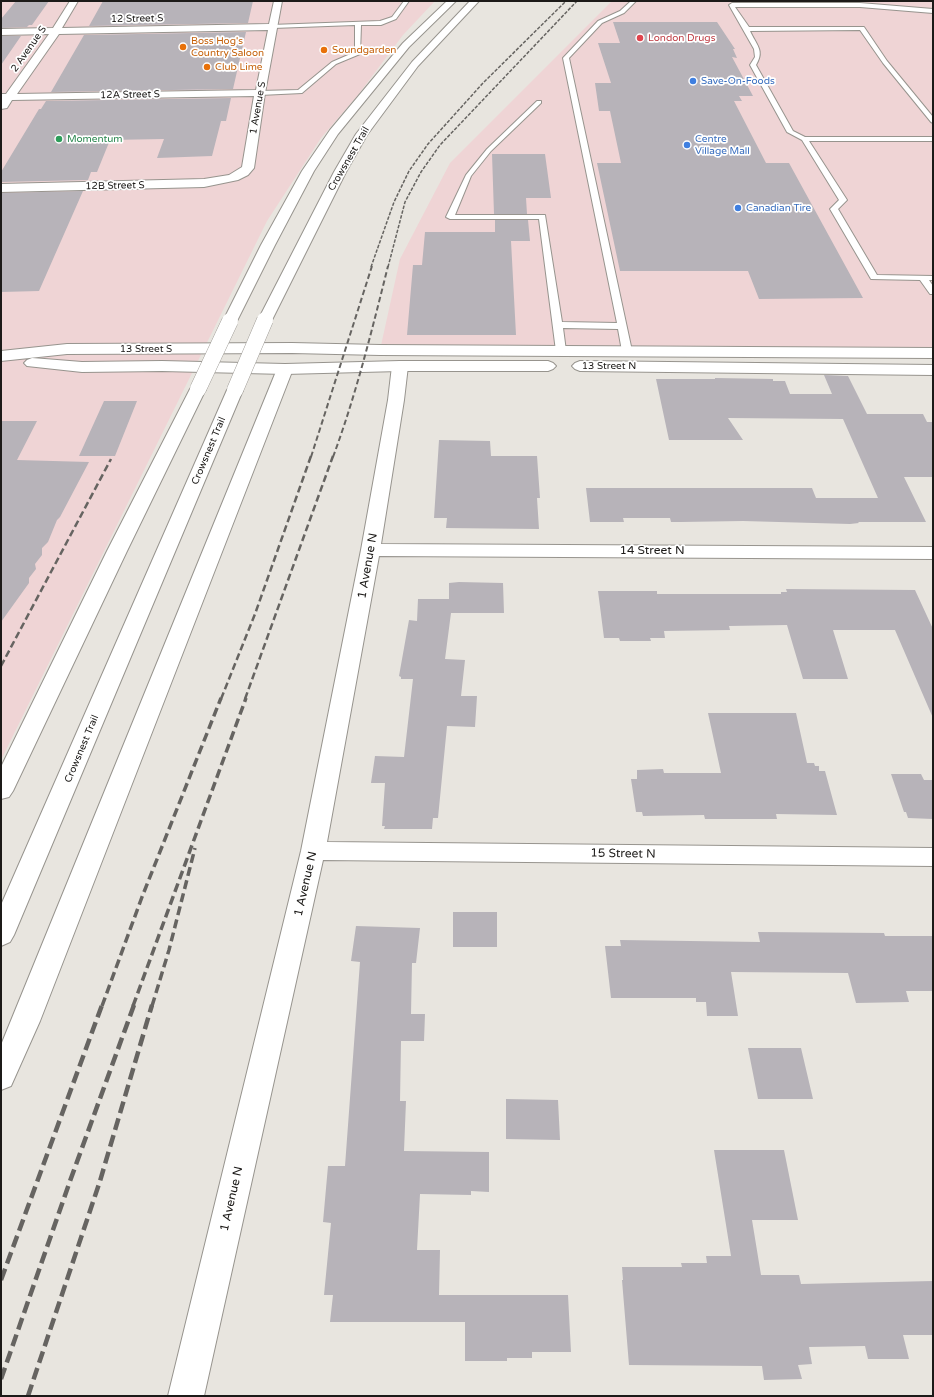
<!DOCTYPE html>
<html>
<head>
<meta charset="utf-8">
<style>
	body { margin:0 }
	#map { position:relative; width:934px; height:1397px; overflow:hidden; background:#e8e5df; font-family:"Varela Round",sans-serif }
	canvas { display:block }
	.frame { position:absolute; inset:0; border:2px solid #1c1a18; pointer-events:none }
</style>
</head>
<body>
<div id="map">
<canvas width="934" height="1397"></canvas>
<div class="frame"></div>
</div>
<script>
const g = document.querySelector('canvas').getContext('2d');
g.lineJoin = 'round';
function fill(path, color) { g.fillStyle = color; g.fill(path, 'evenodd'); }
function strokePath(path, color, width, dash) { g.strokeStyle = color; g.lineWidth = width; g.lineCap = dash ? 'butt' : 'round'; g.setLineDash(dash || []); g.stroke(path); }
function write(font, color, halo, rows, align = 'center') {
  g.font = font + ' "Varela Round",sans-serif'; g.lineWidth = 3.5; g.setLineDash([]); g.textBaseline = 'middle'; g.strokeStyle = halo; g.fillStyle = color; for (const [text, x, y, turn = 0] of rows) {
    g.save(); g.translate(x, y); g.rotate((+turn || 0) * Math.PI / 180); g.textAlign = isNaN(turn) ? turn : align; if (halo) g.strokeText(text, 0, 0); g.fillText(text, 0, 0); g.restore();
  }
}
fill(new Path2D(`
	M1,1H435L403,35L358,95L321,138L267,221L1,760Z
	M612,1H933V351L380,350L400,259L450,163Z`), '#efd4d5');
fill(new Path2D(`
	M16,1H49L32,25H29L27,27L1,28V19Z
	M103,1H253L248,23L89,26Z
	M613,22H717L735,49H733L737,58L732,57L753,96H739L742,101H734L766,163H789L863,298L759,299L748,271H620L597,163H621L610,111H599L595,83H611L598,43H620Z
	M246,32L233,89L51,92L84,35Z
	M1,36H21L1,65Z
	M231,98L226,121H221L212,156L157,158L164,139L110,140L97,172H91L88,180L1,182V172L39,109H41L46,101Z
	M492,154H545L551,198H526L527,214H494Z
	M83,191L39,291L1,292V193Z
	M495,220H528L530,241H511L516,335H407L413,265H422L425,232H495Z
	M824,375L848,376L867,414H923L927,422H933V477H904L926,522H858L859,523L850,524L743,521L681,522H671L670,518H623L624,522H590L586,488H812L816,498H878L843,419L728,418L743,440H669L656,379H715V378L773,379V381H785L790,394H832Z
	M104,401H137L115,456H79Z
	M1,421H37L17,460L89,462L60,517L57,520L48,542L42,548V555L35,564L36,569L29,578V583L1,622Z
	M439,440L490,441L491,456H537L540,498H537L539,529L446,528L447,518H434Z
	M459,582L503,583L504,613H451L445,659L465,660L461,696H477L475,727L447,726L438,818H433L432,829H384L385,826H382L385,783H371L375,756L404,757L413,679H401V677L399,676L409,620L417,621L418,599H449V583Z
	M786,589L915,590L933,629V718L895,630H833L848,679H803L787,625L729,626L730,630L664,631L665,638H650L651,641H620L619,638H604L598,591H657V594H781V592H787Z
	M708,713H796L807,763H814L815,766H819V771H825L837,815L776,814L777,819H705L704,815L643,816L642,812H636L631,779H637V770L663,769L664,773H721Z
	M891,774H921L924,780H933V819L908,818L906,812H904Z
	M453,912H497V947H453Z
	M356,926L420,928L416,963H412L411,1014H425L424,1041H401L400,1101H406L404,1151L489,1152V1192L471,1191V1195L420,1194L417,1250H440L439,1295H568L571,1352H532V1358H507V1361H465V1322H330L333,1295H324L331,1223L323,1222L328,1166H345L360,962L351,961Z
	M758,932L884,933L885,936H933V991H906L909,1002L856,1003L848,973L731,972L738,1016H707L706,1002H696V998H611L605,946H621L620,940L760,942Z
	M748,1048H801L813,1099H758Z
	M506,1099L558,1100L560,1140L506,1139Z
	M714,1150H784L798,1220H752L761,1275H799L801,1284L933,1281V1335H903L909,1359H868L865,1346L809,1347L812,1364L798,1365L802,1379L764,1380L762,1366L629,1365L622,1280H623L622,1267H682L681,1263H707L706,1256H731Z`), '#b7b3b9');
const service = new Path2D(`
	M404,1H409L396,19L381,25H361L360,54L336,64L302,93L260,95L257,93L260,91L298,90L332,62L355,52V25L273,28L270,26L271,25L380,21L392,17Z
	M631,1H636L624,13L602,23L569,58L632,351L627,354L622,351L618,329L563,328L566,351L561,354L556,351L539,219H450L446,217L466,175L487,149L537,101H541V103L491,151L471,176L455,215H545L562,322L617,323L563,58L598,21L620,11Z
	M860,3L933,9V13L860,7H735L749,27H864L887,61L933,117V123L931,122L883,63L860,30L750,31C756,45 765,50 756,65L793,131L805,137H933V141H809L847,200L838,209L877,275L933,276V280H929L933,286V294H930L920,280L871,279L830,209L839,200L802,140L787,132L750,65L755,57L754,49L729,5L732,3Z`);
const minor = new Path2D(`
	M70,1H78L62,28L269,24L274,1H282L265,93L254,168L248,175L238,180L204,187L1,192V184L204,179L229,175L242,167L254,96L12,100L7,108L1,109V94H6L49,34L1,35V29L53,28ZM268,30L256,90L17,94L59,34Z
	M400,361L405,363L408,366L404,400L381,544L933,547V559L379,556L327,842L933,848V866L323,860L204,1396H168L301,851L361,550L388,400L392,366L395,363Z`);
const tertiary = new Path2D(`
	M292,343L380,345L933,348V358L380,355L292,353L67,354L1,361V351L67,344Z
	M32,358L82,362L162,361L285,364L400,361H548L553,363L556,366L553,369L548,371H400L285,374L162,371L82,372L27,366L24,363L27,360Z
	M580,361L933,365V375L580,371L575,369L572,366L575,363Z`);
const motorway = new Path2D(`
	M447,1H456L409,47L338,134L314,171L275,245L237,321L235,324L230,325L225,324L223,321L261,245L302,171L330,130L403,43Z
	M470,1H479L418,66L367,135L346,172L272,320L270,323L265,324L260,323L258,320L334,172L356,134L412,62Z
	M285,364L291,366L293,369L40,1021L11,1086L1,1090V1045L277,369L279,366Z
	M198,384L204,386L206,389L127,551L13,791L9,797L1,799V767L107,551L190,389L192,386Z
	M235,385L241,387L243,390L14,935L10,942L1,946V905L227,390L229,387Z`);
strokePath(service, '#97948e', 2);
strokePath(minor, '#97948e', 2);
strokePath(tertiary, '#97948e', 2);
strokePath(motorway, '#97948e', 2);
fill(service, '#fff');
fill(minor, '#fff');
fill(tertiary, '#fff');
fill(motorway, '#fff');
strokePath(new Path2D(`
	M371,267L394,202L409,171L428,144L483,83L566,1
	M388,267L405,202L421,172L440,145L577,1`), '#666461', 1.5, [3.5, 1.5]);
strokePath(new Path2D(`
	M311,457L372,266
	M333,457C356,395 372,330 388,266`), '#666461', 2, [5.5, 3]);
strokePath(new Path2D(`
	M1,666L111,459
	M221,699L255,614L311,456
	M245,699L333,456`), '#666461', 2.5, [7, 3.5]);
strokePath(new Path2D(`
	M102,1006L142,897L221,698
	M133,1006L246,698
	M152,1006L169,950L195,848`), '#666461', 3.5, [9, 4.5]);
strokePath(new Path2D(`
	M1,1280L102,1005
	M1,1379L70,1181L134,1005
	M28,1396L100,1181L152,1005`), '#666461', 4.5, [12, 5.5]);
const motorwayBridge = new Path2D(`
	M198,389L230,321
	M235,390L265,320`);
strokePath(motorwayBridge, '#97948e', 17, []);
strokePath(motorwayBridge, '#fff', 16);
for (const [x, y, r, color] of [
	[640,38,4,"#e0444e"],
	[183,47,4,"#e8710a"],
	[324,50,4,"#e8710a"],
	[207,67,4,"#e8710a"],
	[693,81,4,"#3f7fe0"],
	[59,139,4,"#2e9e5b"],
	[687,145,4,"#3f7fe0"],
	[738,208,4,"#3f7fe0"]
]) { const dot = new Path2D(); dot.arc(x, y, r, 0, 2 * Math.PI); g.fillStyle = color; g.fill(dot); strokePath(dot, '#fff', 1.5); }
write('10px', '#1c1a18', '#fff', [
	["12 Street S",137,19,-1],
	["2 Avenue S",29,49,-55],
	["12A Street S",130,95,-1],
	["1 Avenue S",258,108,-80],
	["Crowsnest Trail",349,159,-60],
	["12B Street S",115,186,-1],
	["13 Street S",146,349],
	["13 Street N",609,366],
	["Crowsnest Trail",209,451,-67],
	["Crowsnest Trail",82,749,-67]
]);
write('10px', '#be3a42', '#fff', [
	["London Drugs",648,38]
], 'left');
write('10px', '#c56008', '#fff', [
	["Boss Hog's",191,41],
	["Country Saloon",191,53],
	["Soundgarden",332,50],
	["Club Lime",215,67]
], 'left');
write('10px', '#366cbe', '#fff', [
	["Save-On-Foods",701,81],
	["Centre",695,139],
	["Village Mall",695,151],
	["Canadian Tire",746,208]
], 'left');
write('10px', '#27864d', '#fff', [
	["Momentum",67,139]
], 'left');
write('12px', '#1c1a18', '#fff', [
	["14 Street N",652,551],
	["1 Avenue N",368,566,-80],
	["15 Street N",623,854,1],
	["1 Avenue N",306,884,-77],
	["1 Avenue N",232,1199,-77]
]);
</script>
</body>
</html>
